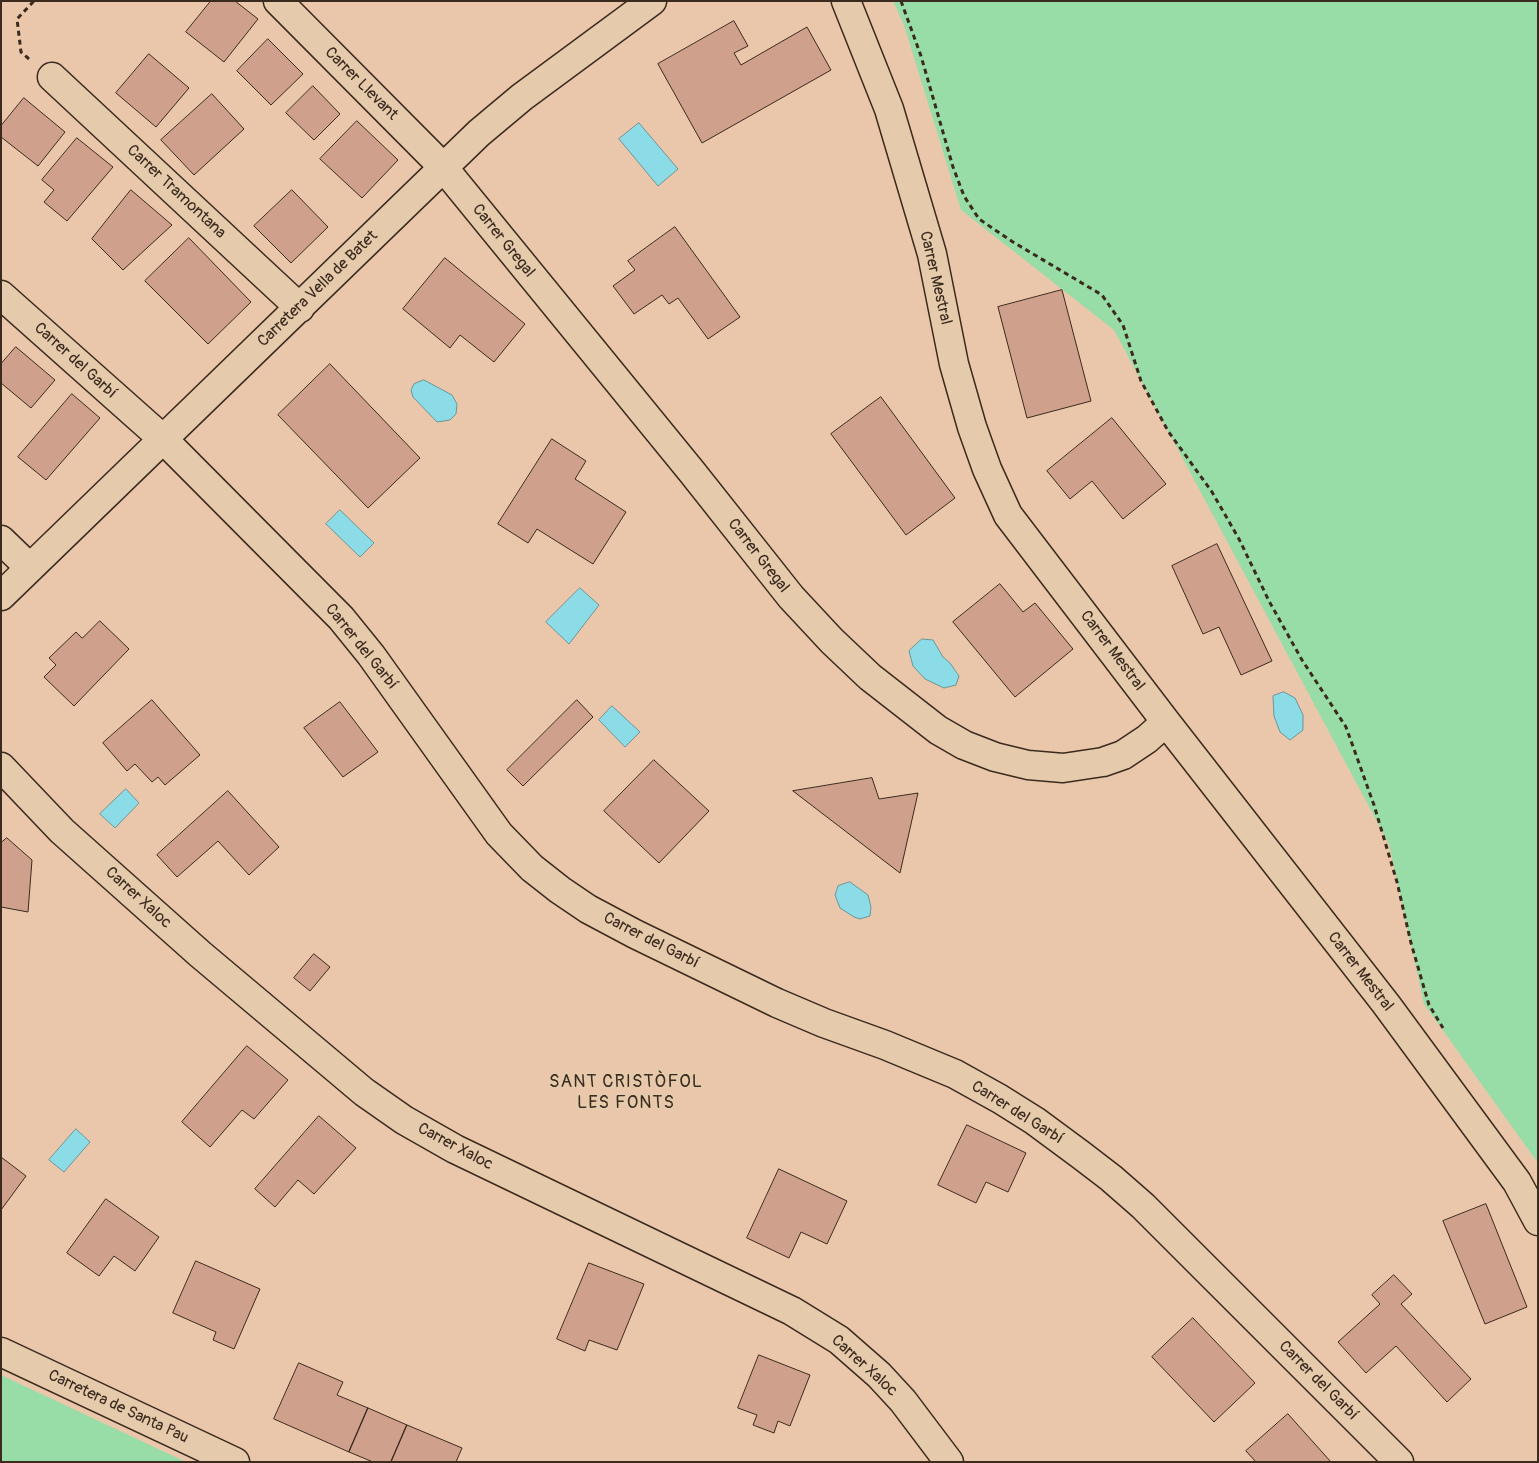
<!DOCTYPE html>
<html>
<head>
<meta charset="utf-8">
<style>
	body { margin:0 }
	#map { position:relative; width:1539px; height:1463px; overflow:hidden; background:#eac7aa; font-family:Pangolin,sans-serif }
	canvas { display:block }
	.frame { position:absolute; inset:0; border:2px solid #3b2a1e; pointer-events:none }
</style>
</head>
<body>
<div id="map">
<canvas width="1539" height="1463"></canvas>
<div class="frame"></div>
</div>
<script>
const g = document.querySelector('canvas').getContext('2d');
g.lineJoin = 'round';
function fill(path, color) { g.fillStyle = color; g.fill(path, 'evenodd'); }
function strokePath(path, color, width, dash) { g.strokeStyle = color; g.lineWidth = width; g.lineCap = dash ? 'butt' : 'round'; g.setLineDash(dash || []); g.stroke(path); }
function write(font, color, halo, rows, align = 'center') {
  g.font = font + ' Pangolin,sans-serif'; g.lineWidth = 4; g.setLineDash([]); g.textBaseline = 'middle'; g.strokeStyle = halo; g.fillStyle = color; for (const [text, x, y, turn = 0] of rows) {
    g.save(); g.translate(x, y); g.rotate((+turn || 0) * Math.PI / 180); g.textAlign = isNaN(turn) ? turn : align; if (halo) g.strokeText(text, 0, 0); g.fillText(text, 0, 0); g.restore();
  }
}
fill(new Path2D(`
	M893,1H1538V1163L1424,1004L1389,844L1114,330L961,210L904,25Z
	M1,1375L186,1462H1Z`), '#98dca7');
const water = new Path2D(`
	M639,123L678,169L658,186L619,139Z
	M424,380L452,395L457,404L456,414L450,420L437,422L413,397L411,390L414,384Z
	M340,510L374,543L360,557L326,524Z
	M580,588L599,605L569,644L546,622Z
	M922,639L933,640L943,657L950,663L959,676L956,685L944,688L925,679L913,666L909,651Z
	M1284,692L1295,698L1303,715V730L1290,740L1280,732L1274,716L1273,696Z
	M612,706L640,732L625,747L599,720Z
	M126,789L139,803L115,828L100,814Z
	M850,882L868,895L871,907L870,916L860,919L854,917L840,908L835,895L838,886Z
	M76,1129L90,1142L64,1172L49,1160Z`);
fill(water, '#8cdce8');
strokePath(water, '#6c9597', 1);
const building = new Path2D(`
	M211,1H235L258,19L224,62L186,32Z
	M734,21L748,46L734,53L741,65L807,27L831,70L702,143L658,64Z
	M268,39L303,74L271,105L237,71Z
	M149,54L189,88L156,127L116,93Z
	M313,86L340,114L314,140L286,113Z
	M212,94L244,129L194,175L161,140Z
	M24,98L65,132L38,166L1,137V126Z
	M357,121L398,160L362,198L320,159Z
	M77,138L113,167L67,221L44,202L54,190L42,180Z
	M131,190L172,225L123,270L92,239Z
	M292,190L328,227L291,263L254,226Z
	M675,227L740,317L708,339L678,298L669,304L662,295L634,314L613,286L635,270L628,261Z
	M189,238L251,302L208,344L145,281Z
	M445,258L525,324L494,362L460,335L450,348L403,309Z
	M1062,290L1091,401L1027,418L998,307Z
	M16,347L55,380L31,408L1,383V364Z
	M330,364L420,458L368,508L278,415Z
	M72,394L100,418L46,480L18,457Z
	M881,397L955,498L906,535L831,434Z
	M1112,418L1166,484L1123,519L1092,481L1070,499L1047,471Z
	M552,439L586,461L575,479L626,512L593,564L537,529L528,543L498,524Z
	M1217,544L1272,661L1241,675L1219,627L1203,634L1172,566Z
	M1000,584L1023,612L1035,603L1073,649L1015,697L953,622Z
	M100,621L129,649L74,706L44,677L56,665L49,658L76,632L82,638Z
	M152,700L200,755L165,785L158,777L152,782L135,764L127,771L103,743Z
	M577,700L593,717L523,786L507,770Z
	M340,702L378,752L343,777L304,728Z
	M654,760L709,811L659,863L604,811Z
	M872,778L879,799L918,793L900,873L793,791Z
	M228,791L279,847L249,875L218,841L177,877L157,855Z
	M7,838L32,860L28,912L1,907V843Z
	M314,954L330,967L310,991L294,978Z
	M247,1046L288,1080L254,1119L242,1110L210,1147L182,1122Z
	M319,1116L356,1148L314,1194L298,1180L275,1207L255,1189Z
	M967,1125L1026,1153L1008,1192L986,1182L976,1203L938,1185Z
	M1,1157L26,1176L1,1210Z
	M779,1169L847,1201L827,1244L801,1232L789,1258L747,1238Z
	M106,1199L159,1237L135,1271L114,1256L99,1276L67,1253Z
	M1486,1204L1527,1307L1485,1324L1443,1221Z
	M196,1261L260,1289L234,1349L213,1340L216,1332L173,1313Z
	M589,1263L644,1284L617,1350L589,1340L585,1351L557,1339Z
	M1394,1275L1412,1294L1401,1304L1471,1379L1447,1402L1396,1346L1366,1373L1338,1342L1380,1304L1372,1295Z
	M1193,1318L1255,1383L1214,1422L1152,1357Z
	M759,1355L810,1375L790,1426L778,1421L774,1433L753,1425L757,1415L738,1408Z
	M299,1363L343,1382L337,1395L368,1408L349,1452L274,1419Z
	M368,1408L407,1425L391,1462H373L349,1452Z
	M1288,1414L1331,1462H1256L1246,1451Z
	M407,1425L462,1448L456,1462H391Z`);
fill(building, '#cfa18c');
strokePath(building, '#3b2a1e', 1);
const minor = new Path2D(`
	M278,1L443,167L692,472L791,597L832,641L870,677L938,730L964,745L995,757L1028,765L1063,768L1103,762L1123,755L1147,739L1166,722
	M846,1L889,109L932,254L954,364L972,427L987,469L1008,515L1166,722L1386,1004L1517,1182L1538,1221
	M52,77L300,308
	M1,295L163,439L341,618L371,655L499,834L532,868L560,890L588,909L635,934L777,1003L824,1023L885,1045L955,1074L1000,1099L1035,1121L1081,1155L1111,1178L1143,1206L1399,1462
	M1,540L30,568
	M1,596L479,133L522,97L652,1
	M1,767L62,831L200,954L364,1092L404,1120L455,1149L792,1311L839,1340L879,1375L903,1401L949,1462`);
const major = new Path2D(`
	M1,1352L235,1462`);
strokePath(minor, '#3b2a1e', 31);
strokePath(major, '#3b2a1e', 31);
strokePath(new Path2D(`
	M901,1L921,56L953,167L964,196L979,219L1013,242L1102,295L1123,325L1141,381L1168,431L1212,492L1239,539L1269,601L1302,660L1346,727L1374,805L1397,882L1411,943L1429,1005L1443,1028
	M29,59L21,52L17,19L34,1`), '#3b2a1e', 3, [5, 4]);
strokePath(minor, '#e5cbac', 28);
strokePath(major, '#e5cbac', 28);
write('16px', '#3b2a1e', '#e5cbac', [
	["Carrer Llevant",361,84,45],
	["Carrer Tramontana",176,192,43],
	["Carrer Gregal",503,241,51],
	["Carrer Mestral",935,278,77],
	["Carretera Vella de Batet",318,289,-44],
	["Carrer del Garbí",75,361,42],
	["Carrer Gregal",758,556,52],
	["Carrer del Garbí",361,647,51],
	["Carrer Mestral",1112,651,53],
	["Carrer Xaloc",138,898,42],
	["Carrer del Garbí",651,941,27],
	["Carrer Mestral",1360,972,52],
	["Carrer del Garbí",1017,1113,32],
	["Carrer Xaloc",455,1147,28],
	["Carrer Xaloc",864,1366,42],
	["Carrer del Garbí",1318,1381,45],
	["Carretera de Santa Pau",118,1407,25]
]);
g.letterSpacing = '1px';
write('18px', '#3b2a1e', '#e5cbac', [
	["SANT CRISTÒFOL",626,1082],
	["LES FONTS",626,1103]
]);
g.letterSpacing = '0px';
</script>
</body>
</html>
